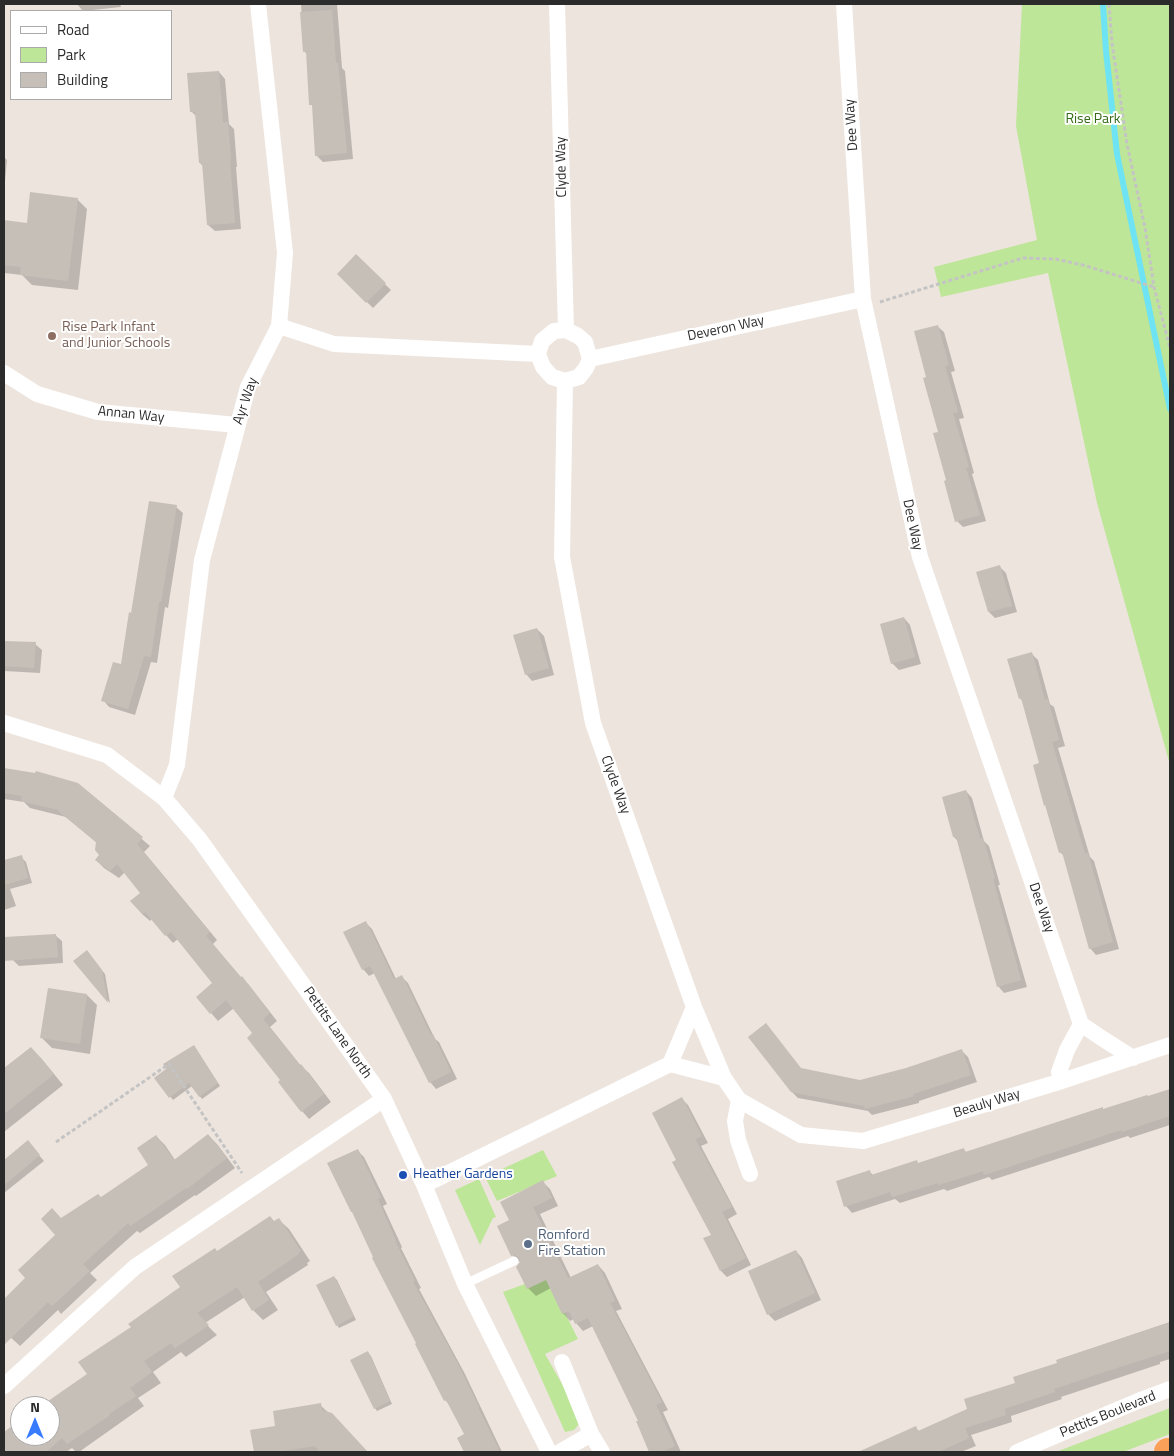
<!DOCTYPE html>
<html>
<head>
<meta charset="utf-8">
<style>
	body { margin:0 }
	#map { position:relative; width:1174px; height:1456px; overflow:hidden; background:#ede4dd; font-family:"Titillium Web",sans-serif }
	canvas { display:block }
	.frame { position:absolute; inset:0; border:5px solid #2b2b2b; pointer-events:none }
	.legend { position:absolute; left:10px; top:10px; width:162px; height:90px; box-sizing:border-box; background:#fff; border:1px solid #aaa; margin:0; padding:6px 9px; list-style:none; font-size:15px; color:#2b2b2b }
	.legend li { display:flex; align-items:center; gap:10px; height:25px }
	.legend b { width:25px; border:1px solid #aaa }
	.north { position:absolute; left:10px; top:1396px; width:50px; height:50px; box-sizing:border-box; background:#fff; border:1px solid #aaa; border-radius:50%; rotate:0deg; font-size:14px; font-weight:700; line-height:20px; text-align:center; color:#2b2b2b }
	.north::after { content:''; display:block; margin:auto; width:18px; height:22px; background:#387bff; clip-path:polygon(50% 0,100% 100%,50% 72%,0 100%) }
</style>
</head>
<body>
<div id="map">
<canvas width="1174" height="1456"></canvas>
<div class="frame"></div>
<ul class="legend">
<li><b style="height:6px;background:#fff"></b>Road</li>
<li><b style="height:14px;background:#bee698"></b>Park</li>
<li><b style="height:14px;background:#c6bfb8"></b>Building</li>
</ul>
<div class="north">N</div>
</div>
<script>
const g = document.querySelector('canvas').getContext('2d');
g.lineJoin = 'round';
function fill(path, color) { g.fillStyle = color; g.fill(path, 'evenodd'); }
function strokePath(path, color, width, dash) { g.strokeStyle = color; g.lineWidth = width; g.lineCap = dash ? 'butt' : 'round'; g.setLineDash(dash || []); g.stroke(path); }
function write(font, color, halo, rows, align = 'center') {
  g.font = font + ' "Titillium Web",sans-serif'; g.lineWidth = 4; g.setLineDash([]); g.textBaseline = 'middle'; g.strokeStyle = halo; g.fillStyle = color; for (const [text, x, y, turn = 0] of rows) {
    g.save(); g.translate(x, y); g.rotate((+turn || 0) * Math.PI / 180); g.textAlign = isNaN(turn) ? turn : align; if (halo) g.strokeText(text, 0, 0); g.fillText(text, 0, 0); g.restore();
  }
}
fill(new Path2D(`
	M1022,4H1170V765L1097,503L1048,273L941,297L934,267L1037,240L1016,126Z
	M543,1150L557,1176L497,1201L485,1177Z
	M479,1179L496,1217L493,1218L480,1245L455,1190Z
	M552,1274L553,1289L578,1339L545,1354L578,1412L579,1424L574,1430L565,1432L503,1292Z
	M1170,1408V1434L1123,1452H1056Z`), '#bee698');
fill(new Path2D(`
	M77,4H120L121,7L83,11Z
	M301,4H337L342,68L345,71L353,159L323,162L316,155L313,107L311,104L307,54L304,51Z
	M219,72L225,79L229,124L234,129L237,167H236L241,229L215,231L208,225L203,166L200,163L197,117L191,111Z
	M4,157L7,160L4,192Z
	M77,199L87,209L78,290L32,285L22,275L4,273V221L28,224Z
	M356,256L391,290L373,308L338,274Z
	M937,326L944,332L955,371L951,372L964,418L959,419L974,473L972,474L986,521L963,527L957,521L928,378Z
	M176,507L183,513L168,608L165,607L157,663L151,662L135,715L109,707L103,700L122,666L132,614Z
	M1000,567L1006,573L1017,612L995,618L989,612Z
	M904,618L910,625L921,664L899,670L892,663Z
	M537,629L544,636L554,675L532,681L526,674Z
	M4,642L35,644L42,650L40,673L4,671Z
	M1031,653L1038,660L1050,704L1054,707L1065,746L1058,748L1090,857L1094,861L1119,949L1096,955L1090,948L1064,856L1060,852L1041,764L1023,702L1020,698Z
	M4,769L36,774L77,784L150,846L144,852L217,940L213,944L241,978L249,985L277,1021L270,1027L301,1066L309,1073L331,1102L309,1119L302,1111L254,1034L234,1008L218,1021L211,1013L213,983L178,939L173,943L152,919L150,921L142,914V893L125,872L119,878L104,868L96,860L100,855L97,843L66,817L30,808L24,802L4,799Z
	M966,791L972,798L984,841L989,846L1000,885H998L1027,987L1004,993L998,986L959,842L954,837Z
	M21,857L26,862L32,883L10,889L16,906L4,910V861Z
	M366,923L372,929L396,979L402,977L408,983L435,1039L439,1042L457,1079L436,1089L430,1082L375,973L369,976L363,969Z
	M55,935L62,941L63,963L19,966L13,960Z
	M89,955L105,974L110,1003L75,961Z
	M87,995L97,1005L90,1054L52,1048L42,1038Z
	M31,1048L41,1058L63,1085L4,1132V1070Z
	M196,1049L220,1086L202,1099L192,1086L173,1100L156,1078Z
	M962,1051L968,1057L977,1082L919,1101V1103L872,1115L868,1111L798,1098L791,1091L802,1070L860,1081L906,1069Z
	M1170,1090V1125L1130,1138L1128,1136L992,1180L989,1177L947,1191L944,1189L900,1203L895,1199L852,1213L846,1206L869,1171L874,1176L919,1164L964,1150L967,1153L1102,1108L1104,1110Z
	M682,1099L688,1105L708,1143L701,1146L737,1214L728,1219L751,1265L727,1277L721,1271L705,1239L712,1235Z
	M208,1135L217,1144L235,1168L196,1196L195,1195L140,1233L137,1231L90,1273L97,1280L61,1314L58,1310L20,1346L8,1335L4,1342V1301L27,1278L57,1235L62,1219L101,1198L150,1165L156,1136L165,1145L175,1160Z
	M32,1147L44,1161L4,1193V1166L18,1153Z
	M357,1150L364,1157L387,1204L383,1206L402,1247L401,1248L421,1288L419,1289L465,1374L502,1452H465L458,1438L466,1435L450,1405L445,1400L416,1344H418Z
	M543,1182L550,1189L558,1206L540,1214L571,1278L598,1265L605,1273L622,1309L616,1311L668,1410L663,1412L681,1452H651L638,1422L639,1421L593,1326L583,1331L576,1323L574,1319L570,1321L563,1313L551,1288L536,1296L528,1288L521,1263L512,1255Z
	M279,1220L289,1229L310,1261L307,1263L308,1265L266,1292L278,1310L263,1320L253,1310L245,1297L205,1323L217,1335L186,1357L181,1352L153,1372L161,1383L138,1398L144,1406L79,1452H76L72,1448L66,1452H4V1434L20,1419V1436H50V1406H43L88,1374L132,1327L182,1288L218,1252Z
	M796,1251L802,1258L821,1300L775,1321L768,1314Z
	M334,1277L337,1280L356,1320L339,1328L337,1325Z
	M1170,1322V1359L1160,1362V1364L1061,1397L1062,1399L1011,1416L1012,1422L971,1435L976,1446L961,1452H861L915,1427L920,1432L968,1410L1059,1363L1058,1360Z
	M368,1353L371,1356L392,1404L377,1411L375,1408Z
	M320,1405L340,1423L367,1452H255L252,1431L277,1427Z`), '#0003');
strokePath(new Path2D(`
	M1103,4L1106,51L1117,154L1170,409`), '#6de3f3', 6);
fill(new Path2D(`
	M332,10L336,63H338L347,153L315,156L312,105H309L306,51L303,52L300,12Z
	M219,71L223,122H228L231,161H230L235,223L207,225L202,163H199L195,112H190L187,73Z
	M30,192L78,198L68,281L20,275L21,267L4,265V220L27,223Z
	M356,254L386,283L366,303L337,274Z
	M938,325L949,365L945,366L958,412L953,413L969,467L966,468L980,515L955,522L944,481L946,480L933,433L938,432L923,378L926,377L914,331Z
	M149,501L177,505L161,602H159L151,657L144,656L128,709L101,701L113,662L121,664L129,612L131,613Z
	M1000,565L1012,606L988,612L976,572Z
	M904,617L915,657L891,664L880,624Z
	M537,628L549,668L525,675L513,635Z
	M4,641L36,642L34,668L4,666Z
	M1032,652L1045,700L1048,699L1059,740L1052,742L1085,854L1088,853L1113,942L1089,949L1062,852L1059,853L1045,805L1044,806L1033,765L1039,763L1021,698L1019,699L1007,659Z
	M4,768L35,773L36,771L78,783L143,837L137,844L210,932L206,936L241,977L242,976L270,1013L263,1019L300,1065L301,1064L324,1094L301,1112L278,1082L280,1080L247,1038L252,1033L226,1000L210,1014L196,997L212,983L171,932L165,936L145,912L142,914L130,901L140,893L117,864L110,871L95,860L99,855L95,850L96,842L58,811L59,810L21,801L22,796L4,793Z
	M966,790L980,839L983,838L995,878L993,879L1021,980L997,987L956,837H953L942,797Z
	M22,855L28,878L4,885V860Z
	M366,921L394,979L402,975L431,1035L433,1034L451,1072L429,1083L370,966L362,970L343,932Z
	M56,934L58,957L4,961V937Z
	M87,950L102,970L108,1003L73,961Z
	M48,988L87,994L80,1044L40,1038Z
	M766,1023L801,1068L860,1080L906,1068L962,1049L971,1075L913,1094L914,1096L865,1109L864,1106L791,1092L748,1037Z
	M194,1045L218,1083L199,1097L189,1083L169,1098L154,1078L166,1069L163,1064Z
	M31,1047L54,1074L4,1114V1068Z
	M1170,1089V1116L1122,1132L1121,1130L984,1175L983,1171L939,1185L938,1183L892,1197L890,1192L844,1207L836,1181L870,1170L871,1175L917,1160L918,1163L964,1148L965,1152L1103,1107V1109L1147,1095L1148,1096Z
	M682,1097L702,1136L695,1139L732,1207L722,1212L746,1258L720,1271L703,1238L711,1235L672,1162L676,1160L652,1113Z
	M208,1134L227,1158L187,1189L186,1188L130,1226L128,1223L83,1264L90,1271L52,1306L48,1302L4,1345V1299L25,1278L18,1270L55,1235L41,1219L52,1208L61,1218L98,1194L101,1197L148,1165L137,1148L156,1135L174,1160Z
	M28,1140L40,1155L4,1185V1160Z
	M358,1149L381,1198L378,1199L396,1241H395L415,1281L413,1282L459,1366L479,1407H478L500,1452H464L457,1438L464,1434L446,1400L444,1401L415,1344L416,1343L372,1258L373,1257L352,1212H351L327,1163Z
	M543,1180L552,1198L533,1207L568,1278L598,1264L615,1301L610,1303L662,1402L656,1405L675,1446L661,1452H649L636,1421H638L588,1318L575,1324L569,1311L562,1314L546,1280L527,1289L516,1267L520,1262L519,1258L515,1255L511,1256L497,1226L509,1220L500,1202Z
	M270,1216L274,1221L279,1218L301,1251L298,1253L299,1254L258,1282L269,1300L252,1311L237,1287L197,1313L209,1325L175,1348L171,1343L144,1361L152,1372L130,1388L136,1396L109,1414L110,1415L67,1444L62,1438L46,1452H4V1432L20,1420V1436H50V1406H41L87,1374L78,1362L131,1327L128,1324L180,1287L172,1276L215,1248L217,1251Z
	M796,1250L815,1293L767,1315L748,1271Z
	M334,1276L354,1316L336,1326L316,1285Z
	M1170,1322V1351L1098,1374L1054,1389L1055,1392L1004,1409L1006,1415L965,1428L969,1438L938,1452H858L916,1426L918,1431L967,1409L964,1399L1015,1383L1013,1377L1057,1363L1056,1360Z
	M368,1351L390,1401L374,1409L350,1360Z
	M321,1403L322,1410L332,1413L368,1452H320L315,1446L276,1452H254L250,1430L275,1426L273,1411Z`), '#c6bfb8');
strokePath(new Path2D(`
	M1109,4L1112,43L1127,144L1145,228L1154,287L1170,348
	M880,302L1023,258L1055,259L1083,265L1154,287
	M56,1142L169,1064L242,1173`), '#c4c4c4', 3, [4, 2.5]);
strokePath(new Path2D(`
	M465,1284L514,1261`), '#fff', 9);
strokePath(new Path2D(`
	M557,4L566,330
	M844,4L863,299L920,557L1081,1024
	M279,326L334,344L538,354
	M566,330L578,336L585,342L590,359L586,368L579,377L565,381L552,377L543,367L538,354L542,341L554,331Z
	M590,359L863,299
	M4,373L37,394L98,412L237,425
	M565,381L562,557L593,723L694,1007L724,1078L739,1100L801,1135L863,1141L1062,1081L1170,1045
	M4,723L107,755L164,798L200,840L384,1099L424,1185L465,1284L549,1452
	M164,798L177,765L202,560L248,387L279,326L285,253L258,4
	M670,1064L724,1078
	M1062,1081L1059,1072L1067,1050L1081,1024L1100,1037L1133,1058
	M739,1100L735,1121L738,1140L750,1174
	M424,1185L670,1064L694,1007
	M562,1362L591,1434L602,1452
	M4,1386L135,1267L384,1099
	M560,1452L591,1434
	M1017,1452L1138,1401L1170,1389`), '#fff', 16);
strokePath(new Path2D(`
	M1168,1452H1170`), '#faa058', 28);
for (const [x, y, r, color] of [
	[52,336,5,"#8d6e63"],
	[403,1175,5,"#1a4fb4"],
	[528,1244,5,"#5c6f8a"]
]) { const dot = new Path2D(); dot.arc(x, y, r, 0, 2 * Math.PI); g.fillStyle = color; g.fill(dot); strokePath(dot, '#fff', 2); }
write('14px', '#366b18', '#fff', [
	["Rise Park",1093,120]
]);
write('14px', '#2b2b2b', '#fff', [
	["Dee Way",852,125,-94],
	["Clyde Way",562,167,-91],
	["Deveron Way",726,329,-12],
	["Ayr Way",246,401,-71],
	["Annan Way",131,415,6],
	["Dee Way",912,525,78],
	["Clyde Way",615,785,70],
	["Dee Way",1041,908,71],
	["Pettits Lane North",337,1033,55],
	["Beauly Way",987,1104,-17],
	["Pettits Boulevard",1108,1415,-22]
]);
write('14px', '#785e54', '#fff', [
	["Rise Park Infant",62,328],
	["and Junior Schools",62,344]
], 'left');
write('14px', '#164399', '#fff', [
	["Heather Gardens",413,1175]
], 'left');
write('14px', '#4e5e75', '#fff', [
	["Romford",538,1236],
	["Fire Station",538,1252]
], 'left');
</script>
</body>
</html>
